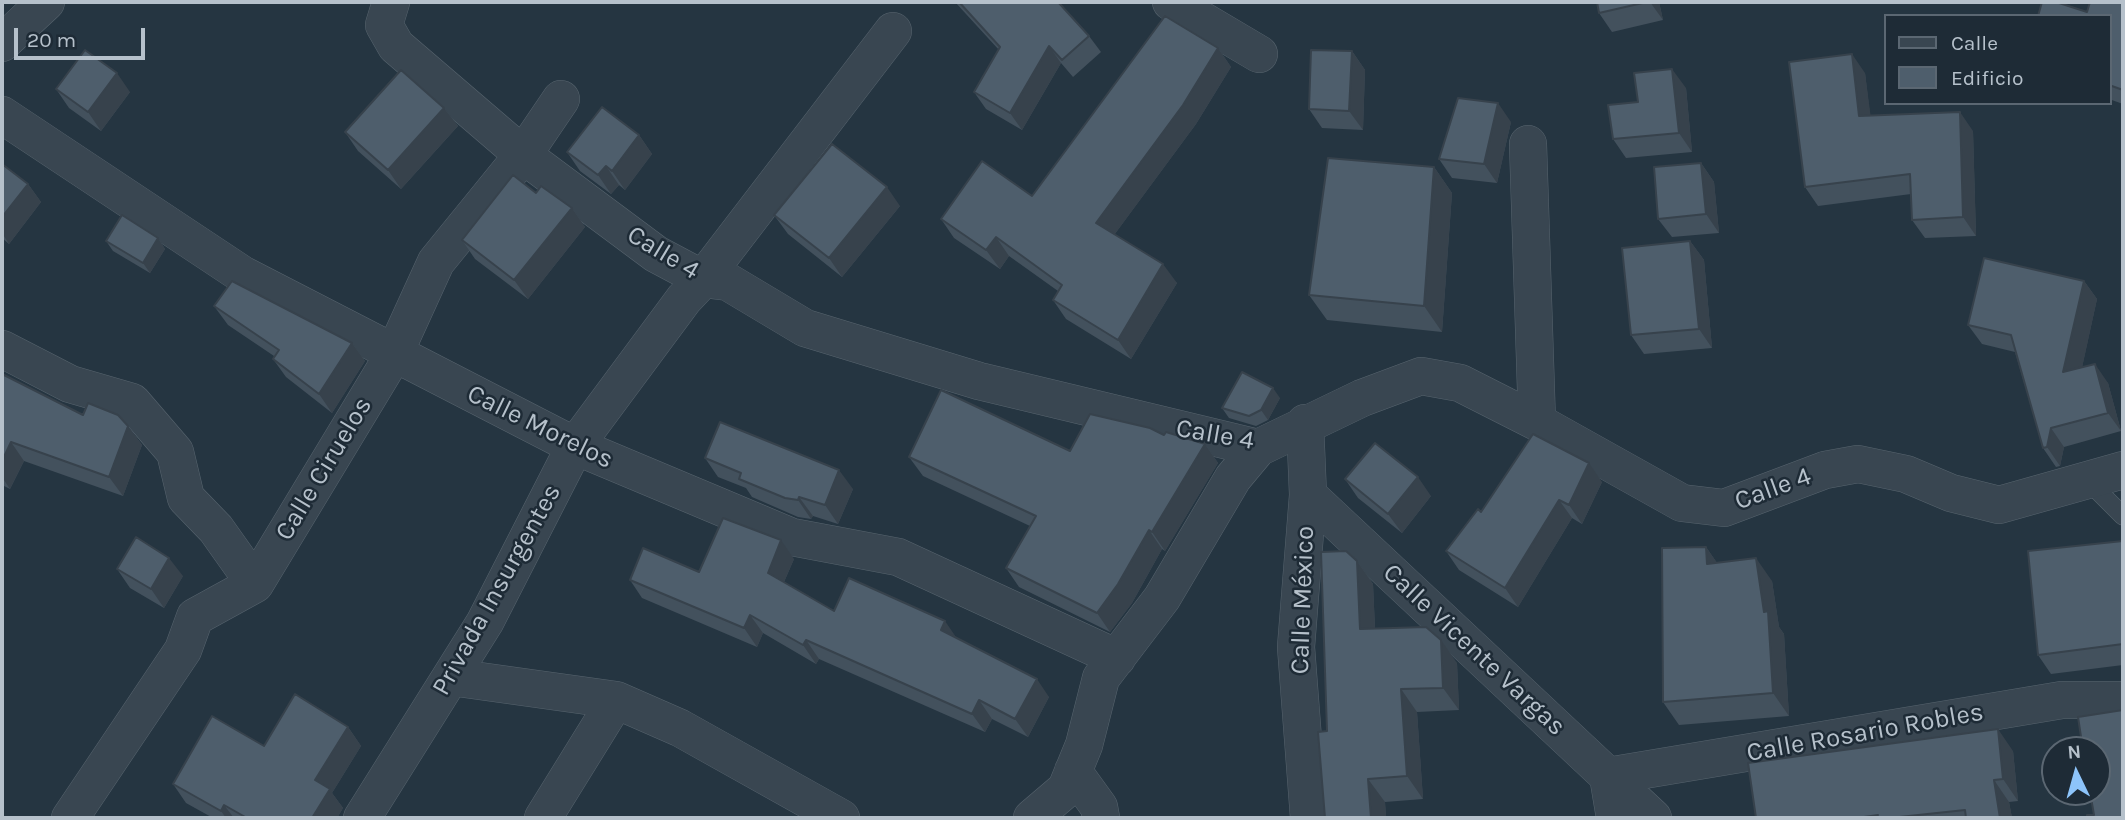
<!DOCTYPE html>
<html>
<head>
<meta charset="utf-8">
<style>
	body { margin:0 }
	#map { position:relative; width:2125px; height:820px; overflow:hidden; background:#253541; font-family:Karla,sans-serif }
	canvas { display:block }
	.frame { position:absolute; inset:0; border:4px solid #b6c1cb; pointer-events:none }
	.legend { position:absolute; left:1884px; top:14px; width:228px; height:91px; box-sizing:border-box; background:#1e2b36; border:2px solid #5b6772; margin:0; padding:9px 12px; list-style:none; font-size:21px; color:#b6c1cb }
	.legend li { display:flex; align-items:center; gap:14px; height:35px }
	.legend b { width:35px; border:2px solid #5b6772 }
	.north { position:absolute; left:2041px; top:736px; width:70px; height:70px; box-sizing:border-box; background:#1e2b36; border:2px solid #5b6772; border-radius:50%; rotate:355deg; font-size:19px; font-weight:700; line-height:28px; text-align:center; color:#b6c1cb }
	.north::after { content:''; display:block; margin:auto; width:24px; height:32px; background:#8dc4fa; clip-path:polygon(50% 0,100% 100%,50% 72%,0 100%) }
	.scale { position:absolute; left:14px; top:28px; width:131px; height:32px; box-sizing:border-box; border:4px solid #b6c1cb; border-top:0; padding-left:9px; font-size:21px; line-height:24px; white-space:nowrap; color:#b6c1cb; -webkit-text-stroke:5px #1e2b36; paint-order:stroke }
</style>
</head>
<body>
<div id="map">
<canvas width="2125" height="820"></canvas>
<div class="frame"></div>
<ul class="legend">
<li><b style="height:9px;background:#394651"></b>Calle</li>
<li><b style="height:19px;background:#4e5e6c"></b>Edificio</li>
</ul>
<div class="north">N</div>
<div class="scale">20 m</div>
</div>
<script>
const g = document.querySelector('canvas').getContext('2d');
g.lineJoin = 'round';
function strokePath(path, color, width, dash) { g.strokeStyle = color; g.lineWidth = width; g.lineCap = dash ? 'butt' : 'round'; g.setLineDash(dash || []); g.stroke(path); }
function fill(path, color) { g.fillStyle = color; g.fill(path, 'evenodd'); }
function write(font, color, halo, rows, align = 'center') {
  g.font = font + ' Karla,sans-serif'; g.lineWidth = 5; g.setLineDash([]); g.textBaseline = 'middle'; g.strokeStyle = halo; g.fillStyle = color; for (const [text, x, y, turn = 0] of rows) {
    g.save(); g.translate(x, y); g.rotate((+turn || 0) * Math.PI / 180); g.textAlign = isNaN(turn) ? turn : align; if (halo) g.strokeText(text, 0, 0); g.fillText(text, 0, 0); g.restore();
  }
}
const lane = new Path2D(`
	M2088,481L2123,516`);
const street = new Path2D(`
	M391,2L384,25L396,46L523,155L656,254L703,279L728,282L805,328L979,381L1258,448L1362,398L1421,376L1460,383L1537,422L1682,503L1724,508L1825,470L1858,464L1906,474L1951,493L1999,505L2123,470
	M1171,2L1259,54
	M2,43L46,2
	M2,115L243,275L575,446L792,537L898,557L1117,658
	M1528,144L1537,422
	M2,349L70,384L132,402L175,452L186,498L216,529L255,584
	M1305,423L1308,495L1296,647L1309,818
	M1308,495L1608,776L1615,818
	M451,677L616,700L680,728L841,818
	M1073,771L1099,807L1101,818
	M1608,776L2062,700H2123
	M1608,776L1653,818
	M70,818L183,650L195,617L255,584L394,354L436,262L523,155L561,99
	M362,818L485,622L575,446L684,299L703,279L893,31
	M543,818L616,700
	M1032,818L1066,789L1084,745L1101,678L1162,598L1233,478L1258,448`);
strokePath(lane, '#57646e', 19);
strokePath(street, '#57646e', 38);
strokePath(lane, '#394651', 18);
strokePath(street, '#394651', 37);
fill(new Path2D(`
	M955,2H1058L1089,36L1101,52L1073,77L1061,63L1022,130L986,109L974,92L999,50Z
	M1597,2H1659L1663,20L1612,32L1599,13Z
	M2123,2V104L2109,99V16L2087,12Z
	M1218,48L1231,67L1196,124L1114,235L1177,283L1131,359L1066,319L1053,300L1058,291L1009,256L1000,269L954,238L941,219L1032,196Z
	M1352,51L1365,70L1363,130L1322,128L1309,109Z
	M1865,73L1870,115L1973,131L1976,236L1925,238L1912,220L1911,194L1818,206L1805,187Z
	M1686,88L1692,152L1626,158L1613,139L1638,102Z
	M56,89L130,92L101,131L69,108Z
	M444,108L458,126L401,189L358,151L345,132Z
	M1511,122L1497,183L1452,178L1439,159Z
	M639,135L652,154L625,190L619,185L611,194L580,171L567,152Z
	M1701,163L1714,182L1719,233L1672,237L1658,219Z
	M2,164L28,184L41,202L9,244L2,238Z
	M1434,167L1452,193L1442,332L1327,320L1309,295Z
	M536,193L572,208L585,227L528,299L475,259L462,240Z
	M900,206L842,277L788,234L774,215Z
	M158,238L165,249L150,273L113,251L106,241Z
	M1690,241L1704,260L1712,348L1644,354L1631,335Z
	M2084,281L2097,299L2082,367L2108,383L2121,431L2064,447L2060,466L2056,467L2043,448L2015,352L1982,344L1968,325Z
	M214,306L352,343L365,361L332,413L286,377L273,359L274,356L228,325Z
	M2,374L83,415L128,426L142,445L123,496L24,461L10,489L2,485Z
	M1280,398L1268,420L1256,426L1229,418L1222,408Z
	M1164,435L1205,444L1218,463L1165,551L1162,549L1132,603L1110,632L1019,587L1006,568L1030,526L923,476L909,457L1070,451Z
	M705,458L853,489L838,524L813,516L811,519L798,517L752,497L746,488L718,477Z
	M1345,479L1431,496L1402,533L1358,498Z
	M1602,482L1582,524L1572,518L1518,607L1459,570L1446,551L1481,512Z
	M2123,541V665L2051,674L2038,655Z
	M1706,547L1717,563L1772,581L1779,627L1784,634L1789,716L1679,725L1663,702Z
	M794,559L784,582L834,611L957,638L1049,697L1028,737L992,719L985,732L819,659L816,664L763,633L757,647L642,598L630,580L699,572Z
	M1357,561L1373,584L1375,628L1457,663L1459,710L1417,712L1423,799L1385,802L1386,818H1325L1327,731Z
	M117,569L183,576L164,608L130,588Z
	M348,727L361,746L332,793L343,808L337,818H213L186,803L173,784L264,746Z
	M2013,751L2018,801L2009,802L2012,818H1756Z`), '#43515d');
fill(new Path2D(`
	M1650,2H1659L1663,20Z
	M1049,46L1061,63L1022,130L1010,113Z
	M1218,48L1231,67L1196,124L1109,242L1096,223Z
	M1352,51L1365,70L1363,130L1349,111Z
	M1852,54L1865,73L1873,134L1859,116Z
	M1672,69L1686,88L1692,152L1679,133Z
	M117,73L130,92L101,131L88,112Z
	M1498,103L1511,122L1497,183L1484,164Z
	M444,108L458,126L401,189L388,170Z
	M1960,112L1973,131L1976,236L1963,217Z
	M639,135L652,154L625,190L612,171Z
	M1701,163L1714,182L1719,233L1706,214Z
	M606,166L619,185L611,194L598,175Z
	M1434,167L1452,193L1442,332L1424,306Z
	M28,184L41,202L9,244L2,233V217Z
	M887,187L900,206L842,277L829,258Z
	M572,208L585,227L528,299L514,280Z
	M996,237L1009,256L1000,269L986,250Z
	M158,238L165,249L150,273L143,263Z
	M1690,241L1704,260L1712,348L1699,329Z
	M1163,264L1177,283L1131,359L1118,340Z
	M2084,281L2097,299L2077,391L2063,372Z
	M352,343L365,361L332,413L319,394Z
	M2095,364L2108,383L2121,431L2108,413Z
	M1273,388L1280,398L1268,420L1261,410Z
	M128,426L142,445L123,496L109,477Z
	M2051,428L2064,447L2060,466L2047,447Z
	M11,442L24,461L10,489L2,477V461Z
	M1205,444L1218,463L1165,551L1152,532Z
	M1589,463L1602,482L1582,524L1569,505Z
	M839,470L853,489L838,524L825,505Z
	M1418,477L1431,496L1402,533L1388,514Z
	M799,497L813,516L811,519L798,500Z
	M1559,500L1572,518L1518,607L1505,588Z
	M1149,530L1162,549L1132,603L1110,632L1097,613Z
	M781,540L794,559L780,591L768,573Z
	M1706,547L1722,570L1707,564Z
	M169,558L183,576L164,608L151,589Z
	M1756,558L1772,581L1779,627L1784,634L1789,716L1773,693L1764,612Z
	M1357,561L1373,584L1376,652L1360,629Z
	M750,615L763,633L757,647L744,628Z
	M945,621L958,640L941,630Z
	M806,640L819,659L816,664L803,645Z
	M1441,640L1457,663L1459,710L1443,688Z
	M1037,679L1049,697L1028,737L1015,719Z
	M1401,689L1417,712L1423,799L1407,776Z
	M979,700L992,719L985,732L972,714Z
	M348,727L361,746L332,793L343,808L337,818H312L315,780Z
	M1998,729L2013,751L2018,801L2003,779Z
	M1368,779L1385,802L1386,818H1371Z
	M1994,780L2009,802L2012,818H2000Z
	M224,805L234,818H226L221,811Z`), '#37424c');
const building = new Path2D(`
	M959,2H1058L1089,36L1062,60L1049,46L1010,113L974,92L1000,47Z
	M1597,2H1647L1599,13Z
	M2042,2H2056L2087,12L2090,2H2123V90L2109,85V16H2038Z
	M1165,16L1218,48L1183,105L1096,223L1163,264L1118,340L1053,300L1062,285L996,237L986,250L941,219L982,161L1032,196Z
	M85,50L117,73L88,112L56,89Z
	M1311,50L1352,51L1349,111L1309,109Z
	M1852,54L1859,116L1960,112L1963,217L1912,220L1910,174L1805,187L1789,62Z
	M1672,69L1679,133L1613,139L1608,105L1638,102L1634,73Z
	M401,70L444,108L388,170L345,132Z
	M1458,98L1498,103L1484,164L1439,159Z
	M602,107L639,135L612,171L606,166L598,175L567,152Z
	M832,144L887,187L829,258L774,215Z
	M1328,158L1434,167L1424,306L1309,295Z
	M1701,163L1706,214L1658,219L1654,167Z
	M2,164L28,184L2,217Z
	M513,175L536,193L541,186L572,208L514,280L462,240Z
	M122,215L158,238L143,263L106,241Z
	M1690,241L1699,329L1631,335L1622,248Z
	M1984,258L2084,281L2063,372L2095,364L2108,413L2051,428L2047,447L2043,448L2011,335L1968,325Z
	M232,281L352,343L319,394L273,359L279,350L214,306Z
	M1242,372L1273,388L1261,410L1249,416L1222,408Z
	M2,374L83,415L88,403L118,415L128,426L109,477L11,442L2,461Z
	M941,390L1070,451L1090,414L1150,428L1164,435L1166,432L1205,444L1152,532L1149,530L1118,584L1097,613L1006,568L1036,516L909,457Z
	M720,422L839,470L825,505L799,497L798,500L785,498L739,479L741,473L705,458Z
	M1533,434L1589,463L1569,505L1559,500L1505,588L1446,551L1478,509L1481,512Z
	M1375,443L1418,477L1388,514L1345,479Z
	M723,518L781,540L768,573L834,611L849,578L945,621L941,630L1037,679L1015,719L979,700L972,714L806,640L803,645L750,615L744,628L630,580L643,548L699,572Z
	M136,537L169,558L151,589L117,569Z
	M2123,541V644L2038,655L2028,551Z
	M1706,547L1707,564L1756,558L1764,612L1768,611L1773,693L1663,702L1662,548Z
	M1346,551L1357,561L1360,629L1426,627L1441,640L1443,688L1401,689L1407,776L1368,779L1371,818H1325L1318,732L1327,731L1321,552Z
	M295,694L348,727L315,780L330,789L312,818H247L224,805L221,811L173,784L212,716L264,746Z
	M2123,710V818H2087V815H2094L2090,792H2097V750H2083L2078,717Z
	M1998,729L2003,779L1994,780L2000,818H1966L1965,810L1890,818H1876L1878,815L1857,818H1756L1748,763Z`);
fill(building, '#4e5e6c');
strokePath(building, '#37424c', 2);
write('26px', '#b6c1cb', '#1e2b36', [
	["Calle 4",663,253,31],
	["Calle Morelos",540,427,26],
	["Calle 4",1215,435,10],
	["Calle Ciruelos",324,469,-59],
	["Calle 4",1773,489,-20],
	["Privada Insurgentes",497,590,-61],
	["Calle México",1303,600,-88],
	["Calle Vicente Vargas",1474,650,43],
	["Calle Rosario Robles",1865,733,-10]
]);
</script>
</body>
</html>
